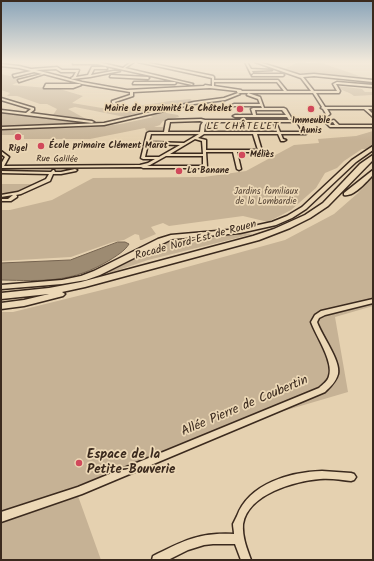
<!DOCTYPE html>
<html>
<head>
<meta charset="utf-8">
<style>
	body { margin:0 }
	#map { position:relative; width:374px; height:561px; overflow:hidden; background:#e5d1b0; font-family:Kalam,sans-serif }
	canvas { display:block }
	.frame { position:absolute; inset:0; border:2px solid #3b2a1e; pointer-events:none }
</style>
</head>
<body>
<div id="map">
<canvas width="374" height="561"></canvas>
<div class="frame"></div>
</div>
<script>
const g = document.querySelector('canvas').getContext('2d');
g.lineJoin = 'round';
function fill(path, color) { g.fillStyle = color; g.fill(path, 'evenodd'); }
function strokePath(path, color, width, dash) { g.strokeStyle = color; g.lineWidth = width; g.lineCap = dash ? 'butt' : 'round'; g.setLineDash(dash || []); g.stroke(path); }
function write(font, color, halo, rows, align = 'center') {
  g.font = font + ' Kalam,sans-serif'; g.lineWidth = 3.5; g.setLineDash([]); g.textBaseline = 'middle'; g.strokeStyle = halo; g.fillStyle = color; for (const [text, x, y, turn = 0] of rows) {
    g.save(); g.translate(x, y); g.rotate((+turn || 0) * Math.PI / 180); g.textAlign = isNaN(turn) ? turn : align; if (halo) g.strokeText(text, 0, 0); g.fillText(text, 0, 0); g.restore();
  }
}
fill(new Path2D(`
	M298,62L322,63L362,77L301,73L282,70Z
	M1,74L24,79L12,85L60,89L83,96L72,103L114,110L170,101L190,99L195,102L141,112L125,117L75,107L68,109L86,119L78,122L84,123L1,126V109L19,112L53,115L57,109L47,104H40L17,96H7L10,93L1,90Z
	M337,86L362,89L365,92H372L373,95L354,96C349,91 342,92 337,86Z
	M161,112L178,115L179,117L163,121L160,125L154,127H163L164,129L163,130L146,131L145,128L90,139H24V135H1V128C41,128 82,129 121,124C131,122 143,119 153,117L149,115Z
	M373,131V147L369,149H362L344,161L337,168L325,173L316,188L291,210L268,222L243,216L169,226L163,223L151,227L156,234L142,240H140L139,235L135,234L124,240L113,242L71,257L1,261V210H10L52,200L93,178L204,177L246,171L294,145L319,143L318,139L356,136Z
	M373,176V306L335,317L348,392L280,412L78,496L101,560H1V312H13L118,286L285,240L334,214L358,193Z
	M1,184H34L35,185L18,192L1,195Z
	M244,233L253,234L148,260L110,273L108,271L168,239Z`), '#c6b295');
const water = new Path2D(`
	M118,242H125L129,244C125,251 116,256 110,260C72,283 44,281 1,280V263L70,260Z`);
fill(water, '#9d8b72');
strokePath(water, '#766450', 1);
const minor = new Path2D(`
	M74,62H98L123,68L131,62H134L125,68L193,84L192,85L97,64H73Z
	M138,62H144L213,76L214,77V80H278L287,91H311L301,78L255,62H259L300,75L314,74L373,80V82L314,76L303,77L314,91H337L333,84L337,82L373,85V87L337,84H336L340,91L339,93H316L325,107H373V109H368L373,114V117L364,109H327L330,114C322,122 311,122 301,122L307,133L306,134H281L283,139L286,140L284,141H281L278,134H257L262,151L260,152H237L241,169L239,170L237,169L233,152H206L207,167L205,168H143L141,167L1,168V164L5,157L1,154V151L9,157L4,166L140,165L148,163L155,159H143L141,158L147,133L149,132H164L166,121L168,120L201,119L205,120H309L323,117L326,114L323,109L321,108L322,107L313,93H238L237,92V91L210,88L133,92V96L115,102L118,106L116,107L112,103V101L130,95V92L82,84L44,74L19,82L18,80L42,74L34,72L14,77L13,75L31,71L19,68L1,66V64L19,66L31,69L57,67L62,70H79L76,77L88,75L92,67H106L107,69H94L91,75L113,71H120L90,77L72,79L71,78L73,77L76,72H61L56,69L36,70L82,82L127,90L204,86L205,85L212,86V78ZM214,82H277L284,91H242L241,90L214,86ZM200,121L203,122L201,125L200,132H168L170,122ZM207,122H273L277,132H204L205,125ZM276,122H297L303,132H280ZM151,134H199L184,143L149,142ZM204,134H253L258,150H206V140L198,138ZM195,139L202,141L203,154H170ZM148,144L180,145L159,157H145ZM166,156H203V166H147L150,165Z
	M245,62H247L251,69L272,70L252,71L253,73L251,74Z
	M253,74H283L284,75L283,76H252Z
	M111,75L148,77L149,78L148,79L110,77Z
	M134,82H175L176,83L175,84H133Z
	M46,84H80L81,85L73,88H44Z
	M238,93L240,94L225,100L194,104L104,125L1,129V127L104,123L194,102L224,98Z
	M248,93L260,97L264,108H262L261,106H233L232,105L234,104H260L258,99L247,95Z
	M1,98L34,108V110L30,113L92,121L94,122L92,123L1,112V110L26,113L31,109L1,100Z
	M253,108H284L286,109L292,119L289,120L287,117H235L233,116L235,115H253L251,109ZM255,110H282L286,115H256Z
	M334,120L339,125H373V127H330L325,122ZM333,122L335,125H331L329,123Z
	M75,169L77,170L76,171L61,174H53L50,181L21,194L16,195L17,196V197L11,201H1V199H8L13,195L1,197V195L18,192L46,179L49,174L1,173V171L51,172L53,170H54L55,172H61Z
	M373,299V303L325,315L319,318L317,322C322,336 341,361 338,374C336,382 330,387 325,392L82,494L1,522V512L78,487L319,388C323,384 328,381 329,376C334,362 316,336 311,322L315,315L321,311Z
	M322,471L351,473L354,474L356,477L354,480L351,481C341,480 331,478 320,479C295,481 248,494 243,524C242,537 247,549 251,560H241L235,544H213L204,545L188,550L168,560H152L153,556C183,541 199,532 234,534C234,531 233,527 233,524C234,522 236,518 237,516C249,483 291,472 322,471Z`);
const major = new Path2D(`
	M373,146V150L356,162L306,209L292,218L276,225L240,233L172,239L100,275L86,280L62,284L1,289V285L62,280L81,276L94,271L158,239L171,235L240,229L272,222L287,216L302,207L352,160Z`);
const highway = new Path2D(`
	M373,155V160L328,206L310,218L290,228L259,240L85,287L62,292L65,294L63,296L24,306L1,309V303L24,300L49,294L1,299V293L49,288L81,282L253,236L274,229L305,215L323,203L360,164Z
	M373,170V175C366,182 354,197 344,195V193Z`);
strokePath(minor, '#3b2a1e', 3);
strokePath(major, '#3b2a1e', 3);
strokePath(highway, '#3b2a1e', 3);
fill(minor, '#ecd8b6');
fill(major, '#ecd8b6');
fill(highway, '#ecd8b6');
const sky = g.createLinearGradient(0, 0, 0, 141);
sky.addColorStop(0, '#8aa4b9');
sky.addColorStop(0.44, '#f3eadb');
sky.addColorStop(1, '#f3eadb00');
g.fillStyle = sky;
g.fillRect(0, 0, 374, 141);
for (const [x, y, r, color] of [
	[240,109,4,"#d1495b"],
	[311,109,4,"#d1495b"],
	[18,137,4,"#d1495b"],
	[41,146,4,"#d1495b"],
	[242,155,4,"#d1495b"],
	[179,171,4,"#d1495b"],
	[79,463,4,"#d1495b"]
]) { const dot = new Path2D(); dot.arc(x, y, r, 0, 2 * Math.PI); g.fillStyle = color; g.fill(dot); strokePath(dot, '#ecd8b6', 1.5); }
write('bold 9px', '#3b2a1e', '#ecd8b6', [
	["Mairie de proximité Le Châtelet",232,109,"right"],
	["Immeuble",311,121,"center"],
	["Aunis",311,131,"center"],
	["École primaire Clément Marot",49,146],
	["Rigel",18,149,"center"],
	["Méliès",250,155],
	["La Banane",187,171]
], 'left');
write('9px', '#3b2a1e', '#ecd8b6', [
	["Rue Galilée",57,160,1]
]);
write('9px', '#574536', '#ecd8b6', [
	["Jardins familiaux",266,192],
	["de la Lombardie",266,202]
]);
g.letterSpacing = '1px';
write('10px', '#3b2a1e', '#ecd8b6', [
	["LE CHÂTELET",243,127]
]);
g.letterSpacing = '0px';
write('11px', '#3b2a1e', '#ecd8b6', [
	["Rocade Nord-Est de Rouen",196,241,-15]
]);
write('13px', '#3b2a1e', '#ecd8b6', [
	["Allée Pierre de Coubertin",245,407,-23]
]);
write('bold 13px', '#3b2a1e', '#ecd8b6', [
	["Espace de la",87,456],
	["Petite-Bouverie",87,471]
], 'left');
</script>
</body>
</html>
